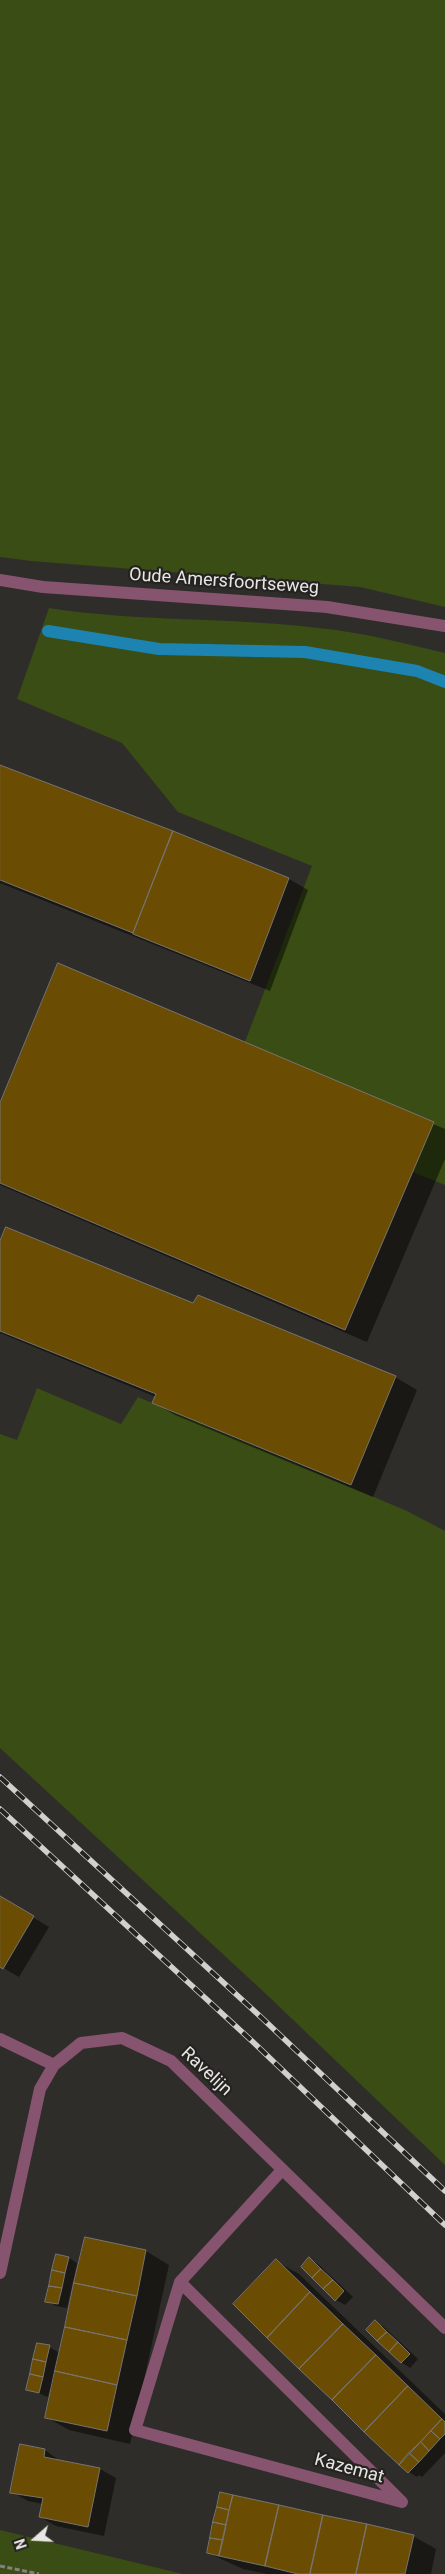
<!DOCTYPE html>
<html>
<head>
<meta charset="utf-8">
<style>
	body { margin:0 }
	#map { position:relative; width:445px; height:2574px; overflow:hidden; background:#2f2d29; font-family:Roboto,sans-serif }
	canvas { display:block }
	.north { position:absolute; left:10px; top:2514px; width:50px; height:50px; -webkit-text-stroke:4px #252320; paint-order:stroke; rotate:251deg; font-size:14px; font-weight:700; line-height:20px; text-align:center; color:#e8e6e4 }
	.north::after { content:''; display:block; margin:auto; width:18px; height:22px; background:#e8e6e4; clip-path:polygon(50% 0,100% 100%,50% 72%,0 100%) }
</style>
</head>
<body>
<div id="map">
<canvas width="445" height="2574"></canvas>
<div class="north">N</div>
</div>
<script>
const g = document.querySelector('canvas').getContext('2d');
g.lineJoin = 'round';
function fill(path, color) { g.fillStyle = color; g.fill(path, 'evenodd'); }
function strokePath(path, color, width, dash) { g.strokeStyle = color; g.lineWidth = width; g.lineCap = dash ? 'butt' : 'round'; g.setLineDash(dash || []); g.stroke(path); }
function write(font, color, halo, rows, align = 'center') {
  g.font = font + ' Roboto,sans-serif'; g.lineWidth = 4.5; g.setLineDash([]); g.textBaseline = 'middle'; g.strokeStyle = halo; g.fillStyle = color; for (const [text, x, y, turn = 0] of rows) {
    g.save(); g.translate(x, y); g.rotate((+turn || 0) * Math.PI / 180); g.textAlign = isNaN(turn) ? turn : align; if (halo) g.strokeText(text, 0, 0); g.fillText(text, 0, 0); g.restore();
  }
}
fill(new Path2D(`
	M0,0H445V607L360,587L31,561L0,557Z
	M49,608C138,622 229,617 318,628C361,632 403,643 445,653V1185L224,1097L312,866L178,812L122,743L17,699Z
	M37,1388L121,1424L138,1397L407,1511L445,1531V2165L266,1994L0,1748V1434L17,1440Z
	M0,2530L183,2574H0Z`), '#394d15');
fill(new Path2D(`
	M0,766L173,832L289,879L308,890L270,991L0,883Z
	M58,965L445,1129V1159L367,1342L0,1185V1106Z
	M0,1242L194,1305L395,1377L417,1390L373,1497L175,1415L153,1402L156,1397L0,1333Z
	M0,1897L49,1927L19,1977L0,1966Z
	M86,2238L146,2251L169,2265L130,2444L69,2430L46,2417L52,2390L50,2389L48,2397L27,2389L49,2347L60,2353Z
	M69,2258L77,2263L67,2308L56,2306L47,2301Z
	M310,2259L318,2264L353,2297L345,2305L336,2300Z
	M276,2261L299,2274L445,2414V2453L422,2477L419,2475L417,2477L409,2472Z
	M375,2322L384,2327L418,2359L410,2368L401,2362Z
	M45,2450L60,2461L100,2469L116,2478L104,2536L56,2526L40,2517L43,2504L28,2501L12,2492Z
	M221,2493L413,2536L436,2549L431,2574H267L243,2569L208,2553Z`), '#0007');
strokePath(new Path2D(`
	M48,631L159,649L305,652L417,671L445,682`), '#1d83b1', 12);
const building = new Path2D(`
	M0,765L173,831L133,933L0,880Z
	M173,831L289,878L250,981L133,934Z
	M58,963L434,1122L345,1330L0,1183V1103Z
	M6,1227L193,1303L198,1295L396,1376L351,1485L152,1403L156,1394L0,1331V1241Z
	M0,1896L34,1916L3,1969L0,1967Z
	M85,2237L146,2250L137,2296L74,2283Z
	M56,2254L69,2257L65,2273L52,2270Z
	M309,2257L321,2269L312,2278L301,2267Z
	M276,2259L310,2292L267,2338L233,2304Z
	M321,2269L333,2280L323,2289L312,2278Z
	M52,2270L65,2273L62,2288L49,2286Z
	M333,2280L344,2291L335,2301L323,2289Z
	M74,2283L137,2296L127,2340L65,2327Z
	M49,2286L62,2288L58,2304L45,2302Z
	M310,2292L343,2324L299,2369L267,2338Z
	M375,2320L387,2332L377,2341L366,2330Z
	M343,2324L376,2355L332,2400L299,2369Z
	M65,2327L127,2340L117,2385L55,2371Z
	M387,2332L398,2342L389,2352L377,2341Z
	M398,2342L410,2354L401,2363L389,2352Z
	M37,2343L50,2345L46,2362L33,2359Z
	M376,2355L408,2386L364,2432L332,2400Z
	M33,2359L46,2362L43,2377L30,2374Z
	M55,2371L117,2385L107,2431L45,2418Z
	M30,2374L43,2377L39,2393L26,2390Z
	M408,2386L442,2419L399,2465L364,2432Z
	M442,2419L445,2422V2434L440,2439L431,2431Z
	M431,2431L440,2439L429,2451L421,2442Z
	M421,2442L429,2451L419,2462L409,2453Z
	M20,2444L45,2449L44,2457L100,2468L88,2527L39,2517L43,2498L10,2493Z
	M409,2453L419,2462L408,2473L399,2465Z
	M220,2492L233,2495L229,2510L217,2507Z
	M233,2495L279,2505L265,2566L219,2556Z
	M279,2505L323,2515L310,2574H298L265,2566Z
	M217,2507L229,2510L226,2525L213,2522Z
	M323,2515L367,2524L356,2574H310Z
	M213,2522L226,2525L223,2540L210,2538Z
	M367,2524L414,2535L405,2574H356Z
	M210,2538L223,2540L219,2556L207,2553Z`);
fill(building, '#6b4c03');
strokePath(building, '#777470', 1);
strokePath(new Path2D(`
	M0,2566L39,2574`), '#83817e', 3, [5, 2.5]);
strokePath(new Path2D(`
	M0,580L43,587L327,607L445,626
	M0,2039L54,2065
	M0,2273L40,2089L54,2065L81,2043L122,2038L171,2061L445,2328
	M180,2282L402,2502L135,2430Z
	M180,2282L282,2170`), '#875470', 12);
const rail = new Path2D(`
	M0,1777L263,2019L445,2191
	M0,1809L253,2042L445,2225`);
strokePath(rail, '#d2d0cd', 5.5);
strokePath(rail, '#252320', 4, [11]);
write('18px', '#e8e6e4', '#252320', [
	["Oude Amersfoortseweg",224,582,4],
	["Ravelijn",206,2072,43],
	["Kazemat",349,2469,15]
]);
</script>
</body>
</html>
